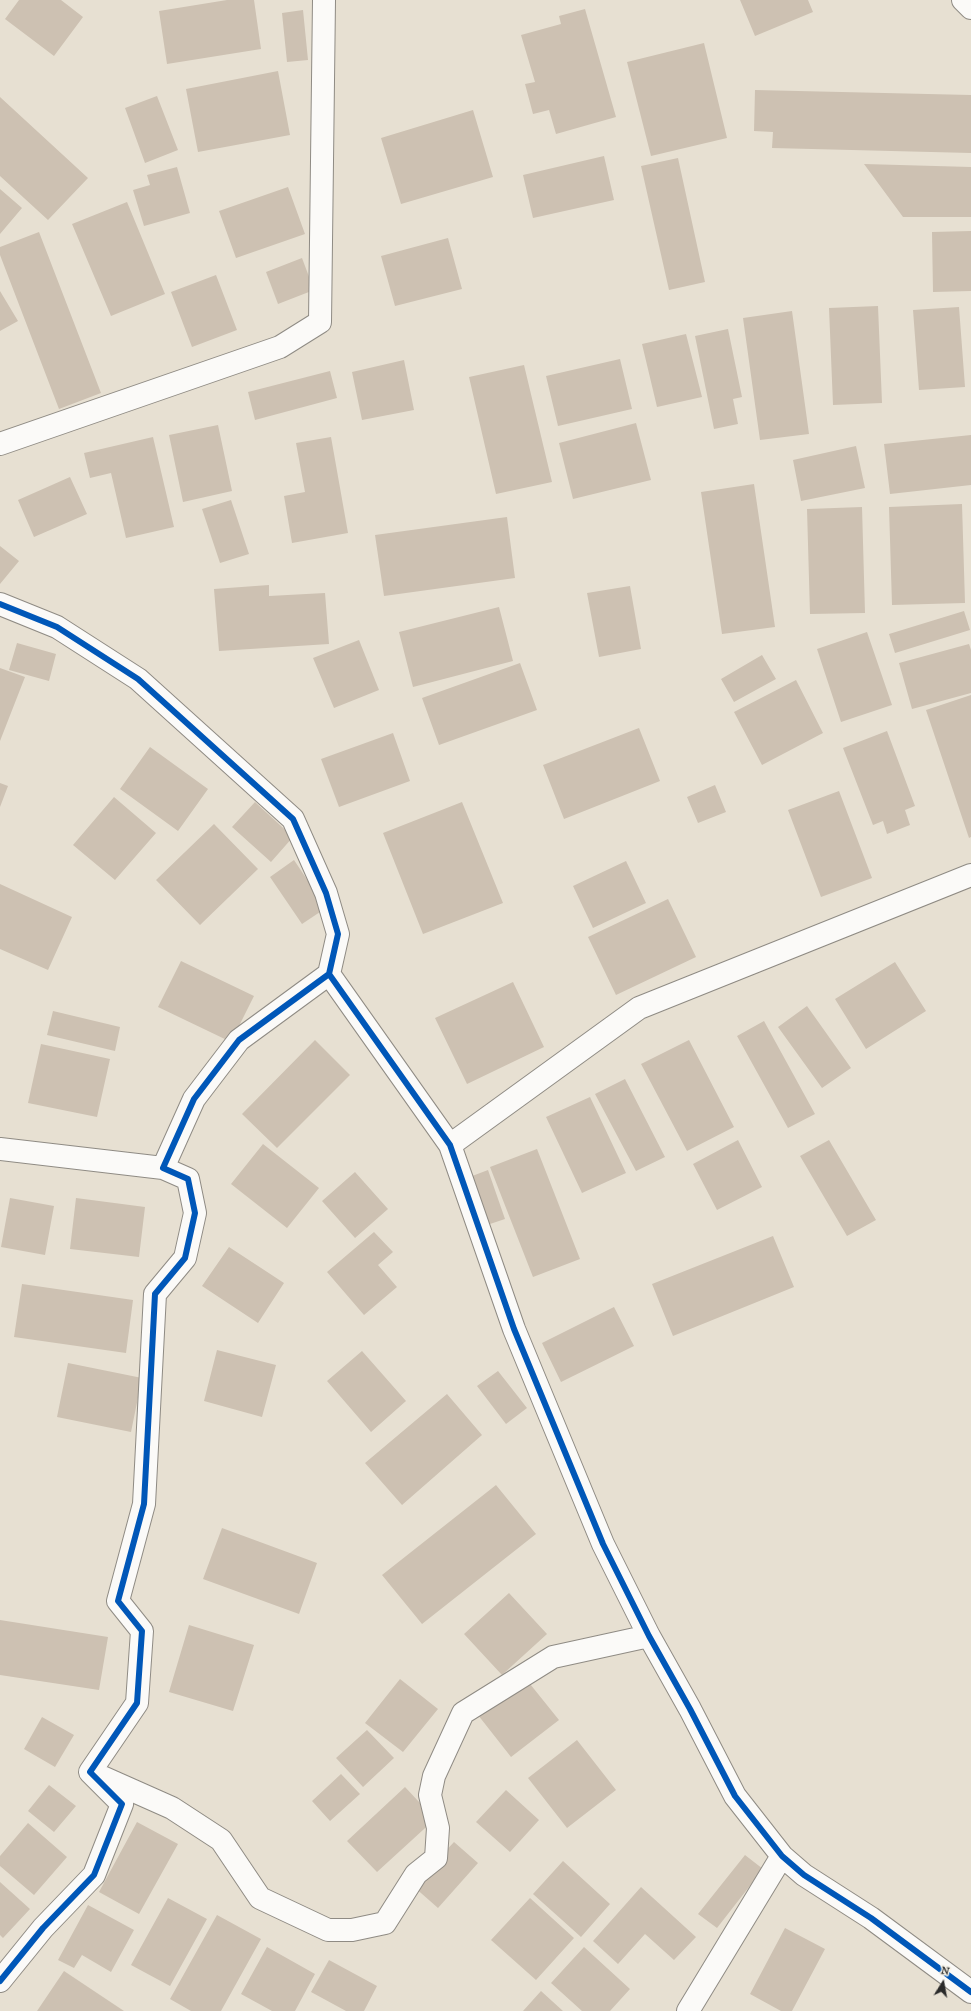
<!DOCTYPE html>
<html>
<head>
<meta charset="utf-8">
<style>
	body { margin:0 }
	#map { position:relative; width:971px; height:2011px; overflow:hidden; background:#e7e0d2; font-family:"IM FELL French Canon",serif }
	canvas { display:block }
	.north { position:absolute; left:923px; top:1963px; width:40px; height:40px; -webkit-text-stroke:3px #f7f3e8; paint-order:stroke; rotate:11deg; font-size:11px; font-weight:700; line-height:16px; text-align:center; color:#2b2b2b }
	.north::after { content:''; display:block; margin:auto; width:14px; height:18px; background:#2b2b2b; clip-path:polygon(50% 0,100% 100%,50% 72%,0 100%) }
</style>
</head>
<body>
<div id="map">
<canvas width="971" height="2011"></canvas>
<div class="north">N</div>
</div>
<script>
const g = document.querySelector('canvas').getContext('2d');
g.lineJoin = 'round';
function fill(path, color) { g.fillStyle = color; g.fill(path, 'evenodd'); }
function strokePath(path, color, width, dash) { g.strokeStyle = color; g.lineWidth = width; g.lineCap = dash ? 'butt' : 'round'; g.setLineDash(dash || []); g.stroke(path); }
fill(new Path2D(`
	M19,0H61L83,17L54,56L5,19Z
	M227,0H254L261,49L167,64L159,11Z
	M740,0H808L813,12L755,36Z
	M585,9L616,117L556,134L549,110L533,114L525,84L535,82L521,35L561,24L559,16Z
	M303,10L308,60L287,62L282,13Z
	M704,43L727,138L651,156L627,62Z
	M278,71L290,135L198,152L186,89Z
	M755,90L971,95V153L772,148L773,132L754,131Z
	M157,96L178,150L145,163L125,108Z
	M0,97L88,178L48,220L0,176Z
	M473,110L493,177L401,204L381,138Z
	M604,156L614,200L533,218L523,175Z
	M678,158L705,282L669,290L641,166Z
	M864,164L971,167V217H903Z
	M177,167L190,213L144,226L133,190L150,185L147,175Z
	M288,187L305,234L236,258L219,211Z
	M0,189L22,208L0,234Z
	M127,202L165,294L111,316L72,224Z
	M971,231V291L933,292L932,232Z
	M39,232L101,393L59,409L0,255V247Z
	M448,238L462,289L395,306L381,256Z
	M302,258L314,290L278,304L266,272Z
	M216,275L237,330L192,347L171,292Z
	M0,291L18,321L0,331Z
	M878,306L882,403L833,405L829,308Z
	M959,307L965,387L919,390L913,310Z
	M792,311L809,434L760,440L743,318Z
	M728,329L742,397L733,399L738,424L714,429L695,336Z
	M686,334L702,397L657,407L642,344Z
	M620,359L632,409L558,426L546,376Z
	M404,360L414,410L362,420L352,372Z
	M524,365L552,482L496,494L469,377Z
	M330,371L337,398L255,420L248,392Z
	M636,423L651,480L573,499L559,443Z
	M218,425L232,491L183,502L169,435Z
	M971,435V485L890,494L884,444Z
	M153,437L174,527L126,538L111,473L90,478L84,453Z
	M331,437L348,533L292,543L284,496L305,492L296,443Z
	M856,446L865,488L801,501L793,460Z
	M70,477L87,514L34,537L18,500Z
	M754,484L775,627L722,634L701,492Z
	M231,500L249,554L220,563L202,509Z
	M962,504L965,603L892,605L889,507Z
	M862,507L865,613L810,614L807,509Z
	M507,517L515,578L384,596L375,535Z
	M0,546L19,561L0,584Z
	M269,585V596L325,593L329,644L219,651L214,589Z
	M630,586L641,649L599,657L587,593Z
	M499,607L513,661L413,687L399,632Z
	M964,611L970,630L895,653L889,634Z
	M867,632L892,705L841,722L817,649Z
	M359,640L379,690L334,708L313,658Z
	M17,643L56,654L49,681L9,670Z
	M969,644L971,650V693L912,709L899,663Z
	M762,655L776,679L734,702L721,679Z
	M520,663L537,710L439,745L422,698Z
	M0,668L25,677L0,741Z
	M796,680L823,733L762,765L734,712Z
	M971,695V837L969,838L926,710Z
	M639,728L660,781L564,819L543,765Z
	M887,731L915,806L905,810L910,825L887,834L883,821L873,825L843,748Z
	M393,733L410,781L339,807L321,759Z
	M150,747L208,789L178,831L120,789Z
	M0,783L8,786L0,807Z
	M715,785L726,812L698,823L687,797Z
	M839,791L872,878L821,897L788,810Z
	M114,797L156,833L115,880L73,845Z
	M255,802L293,837L271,862L232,827Z
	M462,802L503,903L423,934L383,833Z
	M214,824L258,869L200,925L156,880Z
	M294,860L326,908L302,924L270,877Z
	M626,861L646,903L593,928L573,886Z
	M0,884L72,917L48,970L0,949Z
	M668,899L696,957L616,995L588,937Z
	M181,961L254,996L231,1042L158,1007Z
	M895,962L926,1011L866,1049L835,999Z
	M513,982L544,1047L467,1084L435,1018Z
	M807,1006L851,1068L822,1088L778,1027Z
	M53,1011L120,1027L115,1051L47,1035Z
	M764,1021L815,1114L788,1128L737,1036Z
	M315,1040L350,1075L277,1148L242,1114Z
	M689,1040L734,1127L687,1151L641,1064Z
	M41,1044L110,1059L97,1117L28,1103Z
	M625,1079L665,1157L636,1171L595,1094Z
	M590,1097L626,1173L582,1193L546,1117Z
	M738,1140L762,1187L717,1210L693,1164Z
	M829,1140L876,1220L847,1236L800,1156Z
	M263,1144L319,1188L287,1228L231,1184Z
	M537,1149L580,1259L533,1277L490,1167Z
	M488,1170L505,1219L484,1226L467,1178Z
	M355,1172L388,1209L355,1238L322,1201Z
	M10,1198L54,1206L45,1255L1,1247Z
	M76,1198L145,1207L139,1257L70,1249Z
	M374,1232L393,1252L378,1265L397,1287L364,1315L327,1272Z
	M773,1236L794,1287L673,1336L652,1284Z
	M229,1247L284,1283L258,1323L202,1286Z
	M22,1284L133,1300L126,1353L14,1337Z
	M614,1307L634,1346L561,1382L542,1343Z
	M217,1350L276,1365L262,1417L204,1401Z
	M362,1351L406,1401L371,1432L327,1381Z
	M68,1363L142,1378L131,1432L57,1417Z
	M498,1371L527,1408L506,1424L477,1386Z
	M447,1394L482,1435L402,1505L365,1463Z
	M496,1485L536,1534L422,1624L382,1575Z
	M222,1528L317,1563L299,1614L203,1579Z
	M509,1593L547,1634L502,1675L464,1634Z
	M0,1620L108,1637L99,1690L0,1675Z
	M189,1625L254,1645L233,1711L169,1692Z
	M400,1679L438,1709L403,1752L365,1723Z
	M526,1679L559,1720L511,1757L478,1715Z
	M42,1717L74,1735L55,1767L24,1749Z
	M367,1730L394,1758L363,1787L336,1758Z
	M577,1740L616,1790L567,1828L528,1778Z
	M341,1774L360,1794L330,1821L312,1801Z
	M49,1785L76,1806L54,1832L28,1811Z
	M405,1787L435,1819L377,1872L347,1841Z
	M506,1790L539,1820L510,1852L476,1822Z
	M137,1822L178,1844L139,1914L99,1892Z
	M28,1823L67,1857L34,1895L0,1866V1856Z
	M454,1842L478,1863L438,1908L413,1886Z
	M745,1855L763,1869L717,1928L698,1914Z
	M563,1861L610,1904L581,1937L533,1894Z
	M0,1882L30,1909L3,1938L0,1935Z
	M641,1887L696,1937L674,1960L645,1934L618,1964L593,1941Z
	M168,1898L207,1919L170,1986L131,1965Z
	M530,1898L574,1938L536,1980L491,1940Z
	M88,1905L134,1930L111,1972L82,1955L74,1968L58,1960Z
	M217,1915L261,1939L221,2011H191L170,1999Z
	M785,1928L825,1949L792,2011H781L750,1994Z
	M267,1947L315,1974L295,2011H272L241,1994Z
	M584,1947L630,1989L610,2011H582L551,1983Z
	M329,1960L377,1986L364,2011H346L311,1992Z
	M64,1971L124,2011H37Z
	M541,1991L563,2011H523Z`), '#cdc1b2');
const street = new Path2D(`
	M963,0L971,8
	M0,444L280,347L320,322L324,0
	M0,604L57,627L138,679L293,819L326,893L338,934L329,974L450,1145L514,1329L603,1544L649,1636L690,1709L735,1796L782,1856L804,1875L871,1918L971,1992
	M450,1145L639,1008L971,875
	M0,1149L163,1168
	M100,1776L172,1808L221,1840L260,1898L328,1930H352L385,1923L416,1874L436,1858L438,1828L430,1795L434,1776L463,1713L553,1657L649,1636
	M0,1981L43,1928L94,1875L122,1804L90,1772L137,1703L142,1631L118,1601L144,1504L155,1294L185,1258L195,1213L188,1179L163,1168L194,1099L239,1040L329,974
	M688,2011L782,1856`);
strokePath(street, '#8f8b84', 24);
strokePath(street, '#fbfaf8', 22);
strokePath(new Path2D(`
	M0,604L57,627L138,679L293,819L326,893L338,934L329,974L450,1145L514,1329L603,1544L649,1636L690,1709L735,1796L782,1856L804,1875L871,1918L971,1992
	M0,1981L43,1928L94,1875L122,1804L90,1772L137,1703L142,1631L118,1601L144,1504L155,1294L185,1258L195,1213L188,1179L163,1168L194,1099L239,1040L329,974`), '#0057b8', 6);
</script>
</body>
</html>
